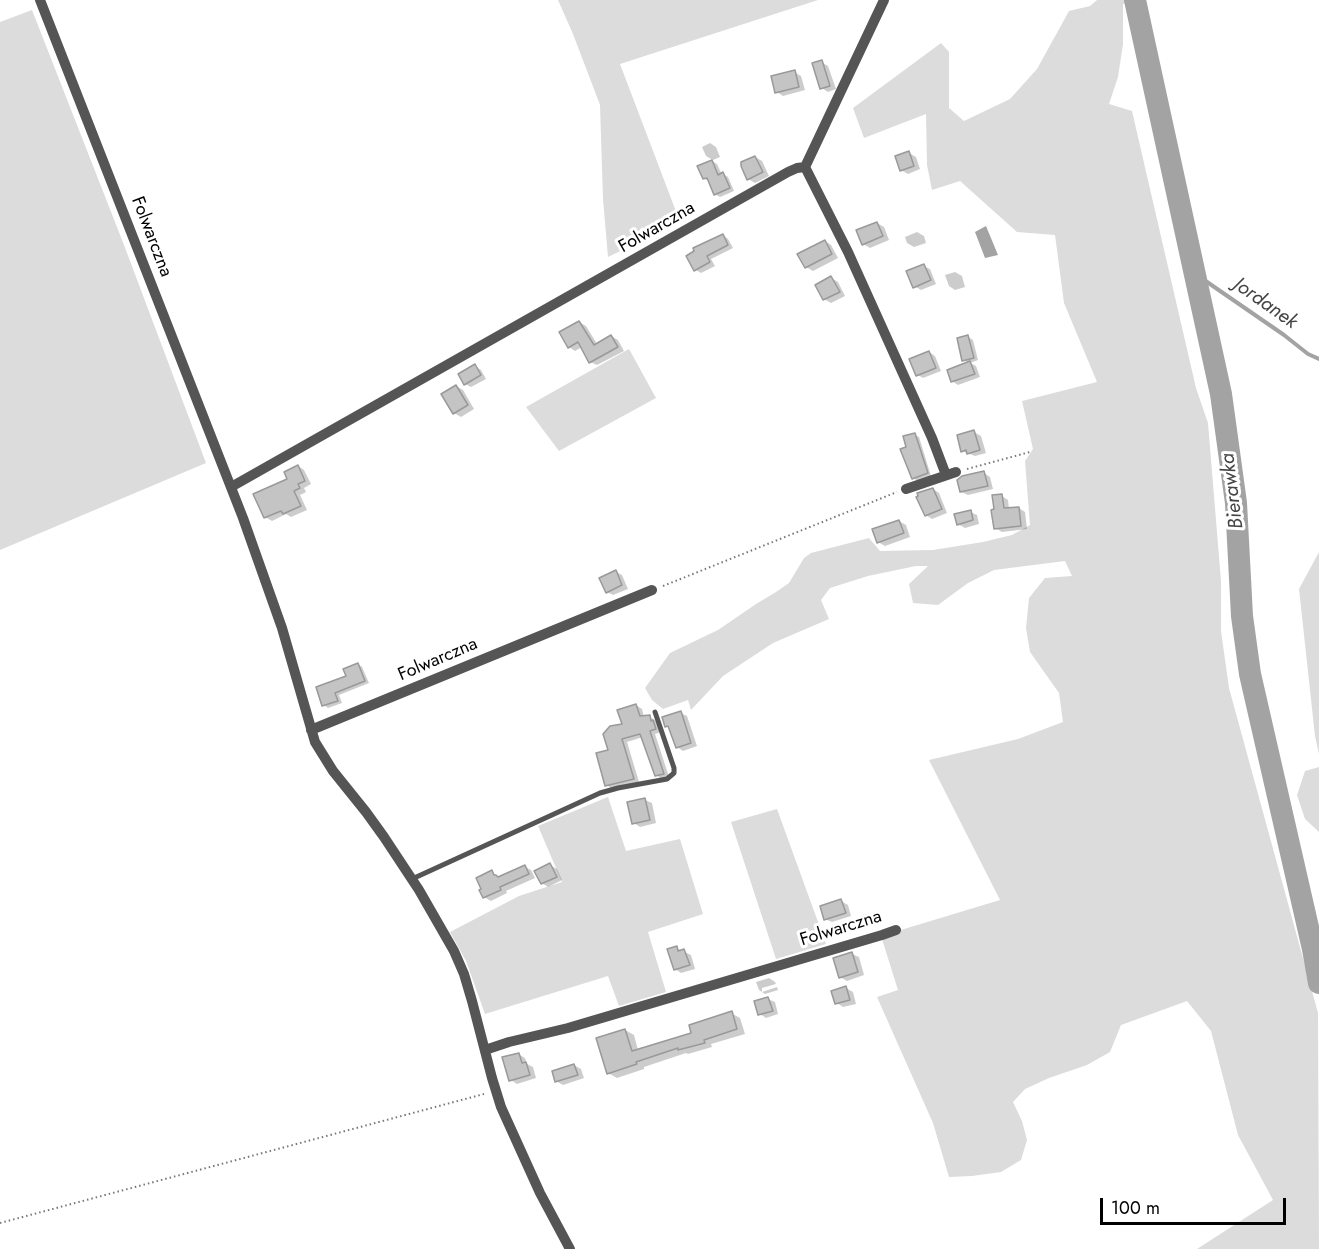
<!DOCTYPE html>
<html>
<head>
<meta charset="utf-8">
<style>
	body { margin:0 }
	#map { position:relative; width:1319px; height:1249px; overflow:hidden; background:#fff; font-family:Jost,sans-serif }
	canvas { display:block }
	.scale { position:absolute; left:1100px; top:1198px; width:186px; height:27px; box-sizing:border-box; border:3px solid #000; border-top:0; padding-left:8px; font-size:18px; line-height:21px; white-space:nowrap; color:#000; -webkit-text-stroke:4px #fff; paint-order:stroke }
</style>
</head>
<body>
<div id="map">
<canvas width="1319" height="1249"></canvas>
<div class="scale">100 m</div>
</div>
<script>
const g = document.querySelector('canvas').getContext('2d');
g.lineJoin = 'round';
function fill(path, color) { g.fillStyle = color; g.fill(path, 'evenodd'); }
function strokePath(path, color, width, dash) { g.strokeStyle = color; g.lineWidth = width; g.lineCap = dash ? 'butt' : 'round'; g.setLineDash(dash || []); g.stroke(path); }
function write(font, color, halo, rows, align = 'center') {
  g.font = font + ' Jost,sans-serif'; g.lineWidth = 6; g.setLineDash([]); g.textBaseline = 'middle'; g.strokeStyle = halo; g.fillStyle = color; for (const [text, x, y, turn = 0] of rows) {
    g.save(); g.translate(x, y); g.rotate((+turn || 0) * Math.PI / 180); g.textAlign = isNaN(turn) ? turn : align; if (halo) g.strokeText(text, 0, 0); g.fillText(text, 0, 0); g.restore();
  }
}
fill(new Path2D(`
	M558,0H818L620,64L680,222L608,257L603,199L600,105L573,34Z
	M1097,0H1129V3L1123,4V44L1118,77L1109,104L1132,111L1196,388L1208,423L1221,581V631L1229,688L1318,1013L1319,1249H1197L1273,1200L1238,1135L1211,1031L1187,1001L1121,1025L1110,1052L1087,1065L1049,1078L1025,1089L1013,1102L1022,1121L1027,1140L1021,1160L1001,1172L972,1176L949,1177L933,1123L877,997L898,990L881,936L1000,900L929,760L1018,739L1063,722L1059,693L1030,652L1026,628L1029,598L1045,578L1072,576L1065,561L994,570L968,583L938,605L913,603L909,584L928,566H916L868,576L830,588L821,600L829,619L773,643L723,676L691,710L688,700L663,709L652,700L645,688L670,653L718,630L756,604L776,592L789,583L804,558L811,553L869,538L880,551L933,550L983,542L1012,535L1030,525L1025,461L1033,449L1022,401L1097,382L1064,303L1055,235L1017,232L960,181L932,190L927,165L926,114L864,138L853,108L941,43L949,52V108L964,121L1010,99L1037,69L1069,11L1090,6Z
	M32,10L124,245L206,463L0,550V22Z
	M629,349L656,398L559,451L526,407Z
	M1319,552V754L1315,736L1299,589Z
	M1319,767V832L1305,819L1297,795L1305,771Z
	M608,797L626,851L680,839L703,914L648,932L666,992L619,1006L608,976L485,1014L466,961L450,932L519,896L562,882L538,826Z
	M777,809L826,944L776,959L731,822Z`), '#dcdcdc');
fill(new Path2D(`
	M986,226L998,255L985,258L975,232Z`), '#a3a3a3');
fill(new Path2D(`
	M821,62L828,66L836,89L828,92L822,88Z
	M794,72L801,76L805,90L783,96L777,92Z
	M710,143L716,147L720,157L713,160L706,156L702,147Z
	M909,153L916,157L920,169L908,174L901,170Z
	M755,157L762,161L769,176L755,183L748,179Z
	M712,161L717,164L722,175L723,174L728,177L734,191L720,197L715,194L710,182L704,178Z
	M877,223L884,227L889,240L870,248L863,244Z
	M917,232L924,236L926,243L914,247L907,243L905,237Z
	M723,235L728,239L733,248L711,259L715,266L701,273L696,270L688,256Z
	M825,241L831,245L838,258L813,271L806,267L799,255Z
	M923,266L930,269L936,284L921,290L914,286Z
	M955,272L962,276L965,287L955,290L949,286L945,275Z
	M831,278L838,282L845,296L831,303L824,299Z
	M579,322L586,326L597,344L611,336L618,340L624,351L597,365L590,362L582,347L575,351L569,347Z
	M968,337L973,340L978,360L970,363L976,366L980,377L958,385L952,381L969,363L963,360Z
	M929,352L935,356L941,371L923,378L918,375Z
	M475,366L481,370L486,379L471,387L465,384Z
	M456,386L463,390L474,409L461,417L454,413Z
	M974,432L981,436L986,453L975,456L962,451Z
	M915,435L919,437L931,476L918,481L913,478L908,448Z
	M298,466L304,470L311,484L304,488L306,492L300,495L307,510L291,517L286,514L272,521L265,517Z
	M984,473L990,477L993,489L968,495L961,492Z
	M933,489L939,493L947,513L932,519L926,515Z
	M1002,496L1008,500L1009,509L1019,508L1025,512L1027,529L1002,532L995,528Z
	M970,512L977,515L979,524L965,528L958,524Z
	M899,521L906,525L910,537L885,546L878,542Z
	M616,572L622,575L628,589L613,595L607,592Z
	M358,664L362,667L369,683L339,695L342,703L328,708L324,705Z
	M636,705L642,709L644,717H649L655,720L661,732L655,734L669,777L662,779L656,775L643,737L627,742L639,782L612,789L607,785L610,751Z
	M681,713L687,716L697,746L683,751L677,747L671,728L666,726Z
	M645,800L652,803L656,823L640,827L634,823Z
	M550,865L557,869L562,880L548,887L542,883Z
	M525,867L531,870L535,878L506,891L507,893L491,901L484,897L492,872L499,878Z
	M841,901L848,905L851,916L832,922L825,919Z
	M676,948L691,955L695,969L681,973L675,969Z
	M852,954L859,957L864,975L847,981L840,977Z
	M769,978L775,982L776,984L762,988V992L777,987L778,990L765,994L759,990L756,982Z
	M846,988L853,992L856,1004L843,1007L837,1003Z
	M768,999L775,1002L778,1014L766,1018L760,1014Z
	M731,1013L740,1018L745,1034L711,1044L712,1047L688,1054L686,1053L644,1067V1069L617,1078L608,1073L625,1030L634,1035L638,1050L693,1034Z
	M518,1054L525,1058L527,1064L533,1067L536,1078L517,1084L511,1080Z
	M574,1065L581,1069L584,1078L563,1085L556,1081Z`), '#0003');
strokePath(new Path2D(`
	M1194,273L1284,335L1308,354L1319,359`), '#a3a3a3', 4);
strokePath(new Path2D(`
	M1135,0L1221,394L1236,503L1242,616L1250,674L1313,949L1319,983`), '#a3a3a3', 22);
const building = new Path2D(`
	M822,60L830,86L820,89L812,63Z
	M795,70L799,87L775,93L771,76Z
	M909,151L914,166L900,171L895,156Z
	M755,156L763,172L747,180L741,166V162Z
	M712,160L718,175L723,172L730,188L714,195L707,178L703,179L697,166Z
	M877,222L883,236L862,245L856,230Z
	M723,234L728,245L707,256L710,262L694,271L686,256L694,251L693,248Z
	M825,240L832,254L805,268L797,254Z
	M924,264L931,280L913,288L906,271Z
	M831,276L840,292L823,300L815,285Z
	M579,321L594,345L611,335L618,347L589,363L578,342L568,348L559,332Z
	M968,335L974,358L962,361L957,338Z
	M929,351L936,368L916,376L909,359Z
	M970,361L975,374L951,382L947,370Z
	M475,364L481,375L464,385L458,374Z
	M456,385L468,405L453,414L441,394Z
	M974,430L980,450L967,454L966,450L961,452L957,435Z
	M915,433L928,473L912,479L900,449L906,447L903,436Z
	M298,465L305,481L298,484L300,488L294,491L301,506L283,514L281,511L264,518L253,494L287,479L284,472Z
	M984,471L988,486L960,492L957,480L962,476Z
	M933,488L942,509L925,516L916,497L918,496L917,493Z
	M1002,494L1004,508L1019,507L1021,526L994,529L991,510L994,509L992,495Z
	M971,510L973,520L957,525L954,514Z
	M899,520L904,533L877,543L872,529Z
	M616,570L622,585L606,593L599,578Z
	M358,663L365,681L335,693L338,701L322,706L316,687L346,676L343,669Z
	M636,704L640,716L650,715L651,721L653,720L656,729L650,731L664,774L655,776L640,734L622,739L634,779L605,786L596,753L608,750L603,734L610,726L622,724L617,710Z
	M681,711L691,743L676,748L668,726L665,727L662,717Z
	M645,798L650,820L632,824L627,802Z
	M550,863L557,877L541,884L534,871Z
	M525,865L529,874L500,887L501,890L483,898L479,890L481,889L476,878L492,870L494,875H496L498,877Z
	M841,899L846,913L824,920L820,906Z
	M677,946L678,951L684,949L690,965L674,970L667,949Z
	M852,952L858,972L839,978L833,958Z
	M846,986L850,1000L835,1004L831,991Z
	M768,997L773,1011L758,1015L754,1001Z
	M732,1011L737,1029L704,1040L705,1043L678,1050V1048L636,1062L637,1064L607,1074L596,1038L625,1029L632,1051L691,1033L689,1025Z
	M519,1053L522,1063L526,1062L530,1075L509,1081L502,1057Z
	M574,1064L578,1075L555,1082L552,1071Z`);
fill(building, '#c4c4c4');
strokePath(building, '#999', 1.5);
strokePath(new Path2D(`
	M967,469L1030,452
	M663,586L897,492
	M0,1223L484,1094`), '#777', 2, [1.5, 3]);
strokePath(new Path2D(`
	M412,879L600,793L618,788L667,779L674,773V768L655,712`), '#555', 5);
strokePath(new Path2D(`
	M40,0L243,518L282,628L315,742L333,771L366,812L384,837L419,890L454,951L464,974L472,1001L492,1078L501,1107L540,1193L570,1249
	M805,167L884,0
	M231,487L788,172L797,168L805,167L848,252L932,438L946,475
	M906,489L956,472
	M311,730L652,590
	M485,1050L509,1042L568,1028L882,935L896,930`), '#555', 10);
write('18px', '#000', '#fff', [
	["Folwarczna",657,228,-30],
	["Folwarczna",151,237,69],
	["Folwarczna",438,660,-23],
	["Folwarczna",841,929,-17]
]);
write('italic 20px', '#444', '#fff', [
	["Jordanek",1265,304,35],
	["Bierawka",1233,491,-97]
]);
</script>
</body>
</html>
